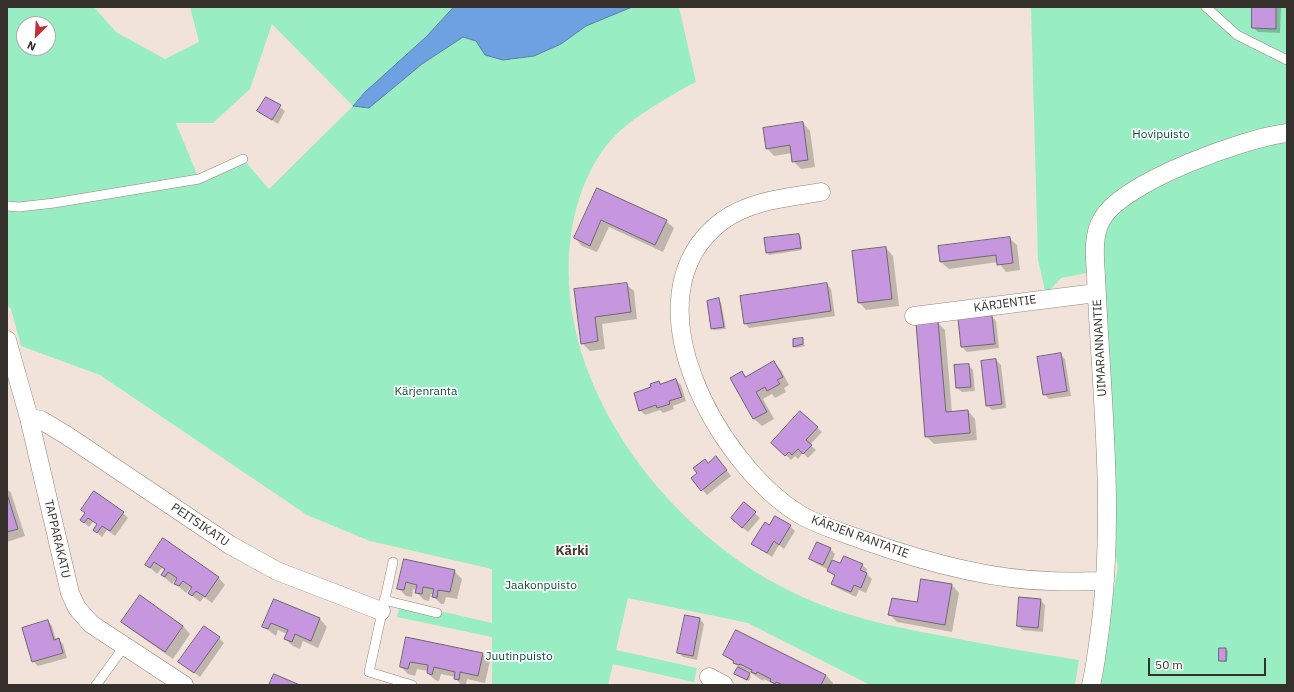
<!DOCTYPE html>
<html>
<head>
<meta charset="utf-8">
<style>
	body { margin:0 }
	#map { position:relative; width:1294px; height:692px; overflow:hidden; background:#f1e3d9; font-family:"IBM Plex Sans",sans-serif }
	canvas { display:block }
	.frame { position:absolute; inset:0; border:8px solid #35302c; pointer-events:none }
	.north { position:absolute; left:16px; top:16px; width:40px; height:40px; box-sizing:border-box; background:#fff; border:1px solid #aeacab; border-radius:50%; rotate:204deg; font-size:11px; font-weight:700; line-height:16px; text-align:center; color:#35302c }
	.north::after { content:''; display:block; margin:auto; width:14px; height:18px; background:#c03036; clip-path:polygon(50% 0,100% 100%,50% 72%,0 100%) }
	.scale { position:absolute; left:1148px; top:658px; width:118px; height:18px; box-sizing:border-box; border:2px solid #35302c; border-top:0; padding-left:5px; font-size:12px; line-height:14px; white-space:nowrap; color:#35302c; -webkit-text-stroke:3px #fff; paint-order:stroke }
</style>
</head>
<body>
<div id="map">
<canvas width="1294" height="692"></canvas>
<div class="frame"></div>
<div class="north">N</div>
<div class="scale">50 m</div>
</div>
<script>
const g = document.querySelector('canvas').getContext('2d');
g.lineJoin = 'round';
function fill(path, color) { g.fillStyle = color; g.fill(path, 'evenodd'); }
function strokePath(path, color, width, dash) { g.strokeStyle = color; g.lineWidth = width; g.lineCap = dash ? 'butt' : 'round'; g.setLineDash(dash || []); g.stroke(path); }
function write(font, color, halo, rows, align = 'center') {
  g.font = font + ' "IBM Plex Sans",sans-serif'; g.lineWidth = 3.5; g.setLineDash([]); g.textBaseline = 'middle'; g.strokeStyle = halo; g.fillStyle = color; for (const [text, x, y, turn = 0] of rows) {
    g.save(); g.translate(x, y); g.rotate((+turn || 0) * Math.PI / 180); g.textAlign = isNaN(turn) ? turn : align; if (halo) g.strokeText(text, 0, 0); g.fillText(text, 0, 0); g.restore();
  }
}
fill(new Path2D(`
	M7,7H94L116,32L165,59L199,42L190,7H454L426,37L365,92L353,105L369,108L422,64L448,46L486,7H679L696,82C681,89 668,98 654,106C645,112 635,118 627,125C595,150 579,190 572,228C547,375 661,527 788,590C837,615 889,626 943,636C988,645 1034,653 1079,660L1075,685H870L748,623L628,598L616,650L697,668L694,682L613,664L608,685H492V637L397,617L401,602L492,623V569L370,541L307,515L100,375L21,346L11,309L7,305ZM24,24H48V48H24ZM272,24L353,106L269,189L243,159L199,179L176,123H213L250,89Z
	M1031,7H1287V685H1097L1118,566L1115,553L1087,273L1061,278L1050,290H1045L1038,260Z`), '#98eec2');
const water = new Path2D(`
	M454,7H632L586,26L561,44L534,56L503,60L485,55L476,41L463,37L422,64L369,108L353,106L365,92L426,37Z`);
fill(water, '#6da1e2');
strokePath(water, '#5c7fab', 1);
fill(new Path2D(`
	M1253,7H1280L1281,8L1280,33L1258,32L1253,27Z
	M266,98L285,111L278,124L259,111Z
	M803,123L810,131L815,167L801,169L793,161L792,153L774,156L767,148Z
	M597,189L666,221L674,228L663,252L609,227L597,252L582,246L575,238Z
	M798,235L801,237L802,250L769,255L767,253Z
	M1009,238L1017,245L1020,270L1006,272L998,262L949,269L941,262L939,247Z
	M886,248L893,256L899,306L866,310L859,302Z
	M626,284L634,291L637,319L602,324L605,349L590,351L582,343L575,290Z
	M827,284L831,289L835,316L749,328L745,323Z
	M719,300L721,302L726,329L714,330L712,328Z
	M992,317L996,321L999,348L967,352L962,347Z
	M937,322L945,330L952,413L968,411L975,419L977,440L934,444L926,436Z
	M802,339L805,346L796,348L794,346Z
	M1060,354L1065,359L1071,396L1049,399L1044,394Z
	M996,360L1001,365L1006,408L992,410L987,405Z
	M774,362L781,370L789,385L784,388L786,392L775,398L772,394L763,399L774,419L762,426L754,419L732,378L742,372L747,377Z
	M968,365L973,370L975,391L962,392L957,388Z
	M676,380L681,385L686,401L673,406L674,409L663,413L660,410L645,415L640,410L652,388L659,382L662,385Z
	M800,412L822,432L810,445L816,450L808,458L803,453L798,459L795,456L791,460L777,447Z
	M721,463L731,476L707,495L692,478L708,464Z
	M7,489L11,493L25,536L7,542Z
	M82,510L123,513L128,518L115,536L107,530L102,537L94,530L98,525L93,522L89,527L81,520L86,514Z
	M755,513L760,518L748,532L737,523Z
	M790,526L795,531L784,549L779,545L772,557L753,544L770,527Z
	M163,540L218,577L225,585L212,603L204,597L200,602L189,593L192,589L190,588L186,593L175,583L178,580L176,579L172,584L162,575L165,570L162,568L157,574L146,564Z
	M830,549L835,554L832,561L841,565H862L867,569L866,573L872,579L866,593L859,590L856,597L837,588L832,583L835,577L829,570L815,563L810,559Z
	M405,560L454,571L462,579L457,599L446,597L444,604H441L433,596L434,594H431L429,601L424,600L416,592L417,590L413,589L412,597L406,596L398,588Z
	M952,585L959,593L952,632L897,622L890,615L918,603Z
	M140,597L183,626L190,634L173,659L130,629L122,622Z
	M274,600L320,619L327,627L318,648L303,641L300,649L293,646L285,639L287,634L278,630L276,636L263,626Z
	M1040,600L1045,605L1043,632L1023,630L1018,626Z
	M700,619L704,624L697,660L683,657L678,652Z
	M48,621L52,626L56,640L58,639L63,644L67,658L38,666L33,661Z
	M219,638L224,643L200,677L180,662Z
	M407,638L482,654L490,661L485,683L467,679L466,685H461L455,677L441,674L439,681L435,680L428,673V671L417,669L415,676L408,674L401,667Z
	M1225,649L1228,651L1227,662H1222L1220,660Z
	M725,655L826,675L833,683L832,685H775L764,679V681L760,679L747,670L746,672L751,676L749,681L735,674L739,667Z`), '#0003');
const building = new Path2D(`
	M1252,7H1276V29L1252,28Z
	M266,97L281,105L272,120L257,111Z
	M803,122L808,160L792,162L790,145L766,149L763,128Z
	M597,188L667,220L655,245L601,220L590,246L574,238Z
	M799,234L801,248L766,253L764,238Z
	M1010,237L1013,263L997,265L996,255L940,262L938,246Z
	M886,247L892,299L858,303L852,251Z
	M627,283L631,312L595,317L598,341L581,344L574,289Z
	M827,283L831,311L744,324L740,296Z
	M719,298L724,327L711,329L707,301Z
	M992,316L995,344L961,347L958,319Z
	M938,321L946,412L968,410L970,433L925,437L916,323Z
	M803,338V344L793,347V339Z
	M1061,353L1067,391L1043,395L1037,357Z
	M996,359L1002,404L986,406L981,361Z
	M774,361L783,377L777,380L780,384L767,391L765,387L756,392L767,412L753,419L730,378L742,371L745,377Z
	M969,364L971,387L956,388L954,365Z
	M676,379L682,397L669,401L670,404L657,408L656,405L639,411L634,393L651,387L650,384L659,381L660,384Z
	M800,411L818,427L806,440L812,445L803,454L798,449L792,455L789,452L785,456L771,443Z
	M716,456L727,470L701,491L691,478L697,473L693,468L705,459L708,463Z
	M94,491L124,512L110,531L102,526L97,533L93,530L97,524L88,518L84,523L80,520L85,513L81,510Z
	M7,494L18,529L7,532Z
	M744,502L756,512L742,528L731,518Z
	M775,516L791,525L779,545L774,541L767,553L751,544L765,522L769,525Z
	M163,538L219,577L205,597L196,591L192,596L188,593L192,587L183,581L179,586L174,584L177,578L168,572L165,577L161,575L165,569L154,562L150,568L145,565Z
	M817,542L831,548L823,565L809,559Z
	M844,556L863,564L860,570L867,573L861,588L854,585L851,592L831,584L835,575L827,571L832,560L840,563Z
	M404,559L455,570L450,592L438,590L437,598L432,597L434,589L423,587L422,594L415,593L417,585L406,582L404,590L397,589Z
	M921,579L952,584L945,625L888,615L892,598L917,602Z
	M140,595L183,626L165,652L121,622Z
	M1019,597L1041,599L1038,628L1017,626Z
	M274,599L320,618L311,641L295,634L292,642L284,639L288,630L271,623L268,629L262,627Z
	M685,615L700,618L693,656L677,653Z
	M48,620L54,640L59,638L63,653L32,662L22,628Z
	M204,626L220,637L194,673L178,662Z
	M736,630L826,675L821,685H783L776,682L775,684L770,681L771,679L757,672L756,674L751,672L752,670L740,664L739,665L733,663L734,661L723,655Z
	M406,637L483,653L478,676L460,672L459,680L454,679L455,672L434,667L432,675L427,673L428,665L410,662L408,669L400,667Z
	M1219,648H1226V661H1219Z
	M738,667L750,673L747,680L734,674Z
	M274,674L300,685H269Z`);
fill(building, '#c697df');
strokePath(building, '#6e6672', 1);
const lane = new Path2D(`
	M1206,7L1237,35L1287,60
	M7,206L19,207L54,203L199,179L243,159
	M393,562L369,672L412,685
	M384,600L437,613
	M96,685L124,647`);
const street = new Path2D(`
	M821,192C787,198 751,200 722,221C623,296 718,464 799,514C819,526 842,532 863,540C922,561 988,580 1051,581C1069,582 1087,581 1105,581
	M914,316L1096,293
	M7,340L29,418L70,593L77,608L91,624L184,685
	M29,418L41,420L66,435L230,545L277,571L381,611
	M709,677L724,685
	M1091,685C1096,664 1098,643 1101,622C1115,507 1101,392 1096,276C1095,258 1092,236 1102,219C1123,182 1244,138 1287,133`);
strokePath(lane, '#92867c', 10);
strokePath(street, '#92867c', 19);
strokePath(lane, '#fff', 9);
strokePath(street, '#fff', 18);
write('12px', '#035235', '#fff', [
	["Hovipuisto",1161,135],
	["Kärjenranta",426,392],
	["Jaakonpuisto",541,586],
	["Juutinpuisto",519,657]
]);
write('12px', '#35302c', '#fff', [
	["KÄRJENTIE",1005,304,-8],
	["UIMARANNANTIE",1100,348,-93],
	["PEITSIKATU",200,525,34],
	["KÄRJEN RANTATIE",860,537,20],
	["TAPPARAKATU",57,539,77]
]);
write('bold 13px', '#463b33', '#fff', [
	["Kärki",572,551]
]);
</script>
</body>
</html>
